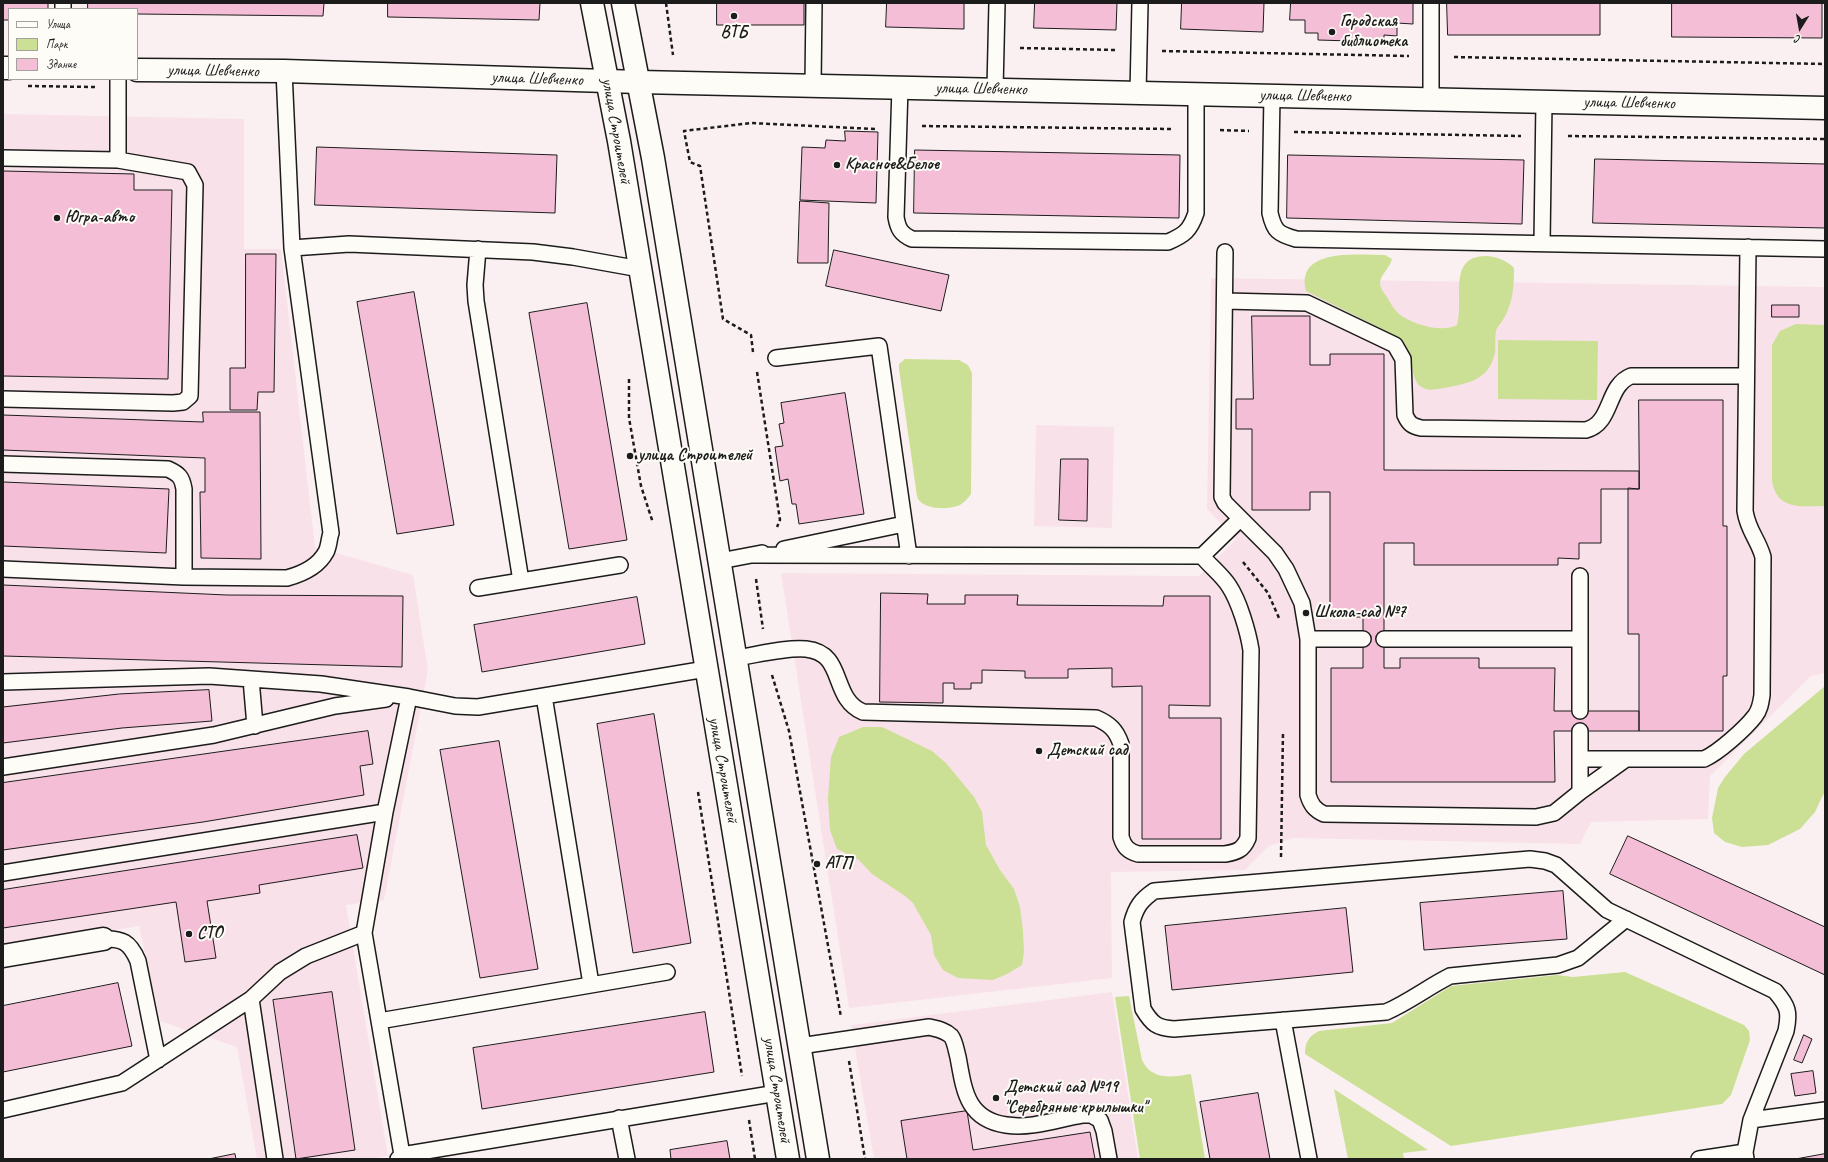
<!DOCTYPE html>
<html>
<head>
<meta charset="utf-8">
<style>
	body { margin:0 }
	#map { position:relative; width:1828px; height:1162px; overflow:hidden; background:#fbf0f1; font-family:Caveat,sans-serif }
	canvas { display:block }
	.frame { position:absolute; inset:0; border:4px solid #1c1c1c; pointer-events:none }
	.legend { position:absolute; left:8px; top:8px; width:130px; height:72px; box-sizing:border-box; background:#fdfcf7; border:1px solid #a3a29f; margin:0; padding:5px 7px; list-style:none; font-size:12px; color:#1c1c1c }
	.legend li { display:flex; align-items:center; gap:8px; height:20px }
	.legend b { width:20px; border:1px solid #a3a29f }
	.north { position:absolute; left:1780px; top:8px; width:40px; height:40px; -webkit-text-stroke:3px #fdfcf7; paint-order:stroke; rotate:191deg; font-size:11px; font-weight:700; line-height:16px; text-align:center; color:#1c1c1c }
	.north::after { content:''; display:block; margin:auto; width:14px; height:18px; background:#1c1c1c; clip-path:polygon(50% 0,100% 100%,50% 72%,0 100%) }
</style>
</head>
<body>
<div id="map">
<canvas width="1828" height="1162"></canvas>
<div class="frame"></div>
<ul class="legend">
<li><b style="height:5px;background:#fdfcf7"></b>Улица</li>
<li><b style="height:11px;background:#cbe095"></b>Парк</li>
<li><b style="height:11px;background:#f4bed7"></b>Здание</li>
</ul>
<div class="north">С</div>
</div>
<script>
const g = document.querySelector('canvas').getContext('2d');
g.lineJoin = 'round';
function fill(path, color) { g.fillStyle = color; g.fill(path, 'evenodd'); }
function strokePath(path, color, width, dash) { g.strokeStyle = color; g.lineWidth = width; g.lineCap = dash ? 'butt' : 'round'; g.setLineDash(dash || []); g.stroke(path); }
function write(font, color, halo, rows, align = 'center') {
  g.font = font + ' Caveat,sans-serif'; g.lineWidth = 4; g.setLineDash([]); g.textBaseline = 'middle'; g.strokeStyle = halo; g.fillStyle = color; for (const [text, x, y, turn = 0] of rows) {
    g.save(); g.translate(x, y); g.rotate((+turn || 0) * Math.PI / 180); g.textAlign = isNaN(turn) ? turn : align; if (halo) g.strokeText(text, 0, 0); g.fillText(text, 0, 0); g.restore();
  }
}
fill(new Path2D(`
	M3,114L244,119V249H281L315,547L413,575L428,670L384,900L346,905L388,1156L370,1159H257L237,1047L160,1021L139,926L3,949Z
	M1211,278L1825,287V673L1811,676L1710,776L1708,819L1591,822L1580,844L1294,838L1269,846L1245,870L1111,872L1112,978L849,1008L781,573L1199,576L1236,539L1207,509Z
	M1036,425L1114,427L1112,528L1034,526Z
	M1112,992L1138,1159H874L851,1025Z`), '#f9e1e9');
fill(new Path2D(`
	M1385,255L1392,259C1390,268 1380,275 1380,283C1380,288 1384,293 1387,297C1390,302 1394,310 1399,314C1413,325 1442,333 1457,325C1465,301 1446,256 1486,256C1496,256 1508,261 1514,268C1514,286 1513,302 1504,318C1502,322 1499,325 1497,328C1494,335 1496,345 1495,353C1489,378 1473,382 1450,387C1440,388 1429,393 1420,386C1411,379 1412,353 1402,339L1306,291C1295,247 1359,255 1385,255Z
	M1796,324L1825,325V506C1802,506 1777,511 1772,481V345L1780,331Z
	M1498,340L1598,341L1597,400L1498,399Z
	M905,359L959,360L968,365L972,373L971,494C968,498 965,502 960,505C949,510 925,510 918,499C917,496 916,492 916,489L899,369V364Z
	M1825,686V791L1815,812L1800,829L1768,845L1742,847L1725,842L1714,833L1712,818L1718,788L1725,777L1744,754Z
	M863,727H882L932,751L946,763L974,797L982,812L986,845L1000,870L1014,889L1020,907L1023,931L1024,952L1022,965L1007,974L993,980L958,978L943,970L934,955L931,935L913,903L905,896L872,874L859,860L837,849L830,830L828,798L831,757L839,737Z
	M1625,972L1744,1025L1749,1031L1750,1040L1731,1095L1722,1104L1451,1146L1305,1054C1305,1042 1309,1036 1319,1031L1392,1023L1451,986L1557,975L1573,977Z
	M1129,996L1142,1060C1152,1081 1172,1077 1191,1074L1205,1159H1140L1115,997Z
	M1334,1089L1428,1150L1403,1153L1404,1159H1348Z`), '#cbe095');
const building = new Path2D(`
	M3,3H48V9H9V20H3Z
	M88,3H324L323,16L137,14V9H88Z
	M388,3H540L539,20L388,17Z
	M717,3H804V25H717Z
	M887,3H964V29L886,27Z
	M1035,3H1117L1116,30L1034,28Z
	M1182,3H1264L1263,32L1181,29Z
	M1291,3H1413V24L1397,23V36L1384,35V42L1318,40V33H1305V20H1290Z
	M1447,3H1600V35H1448Z
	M1672,3H1822V38L1672,37Z
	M845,131L878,132L876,203L800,200L802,147L825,148L826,140L845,141Z
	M317,147L557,155L555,213L315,205Z
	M915,150L1180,155L1179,218L914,213Z
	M1288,155L1524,160L1522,224L1287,218Z
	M1595,159L1825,164V228L1593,223Z
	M3,171L134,174V190H172L168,379L3,376Z
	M800,201L829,203L828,263H798Z
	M834,250L949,275L941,311L826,286Z
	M246,254H276L274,392H258L257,410H230V368H245Z
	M414,292L454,525L397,534L357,302Z
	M587,303L627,540L569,549L529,313Z
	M1772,305H1799V317H1772Z
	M1252,316H1310V365H1330V354H1384V470L1639,471V489H1601V543H1579V559L1558,558V565H1414V543H1384V668H1400V658H1479V668H1555L1554,711H1639V731H1554L1555,782H1331V668H1363V617H1330V492H1310V510H1252V429H1236V399H1253Z
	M845,393L864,514L799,524L796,504H792L788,479L780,481L775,447L783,446L779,424L784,423L781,403Z
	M1639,400H1723V526H1727V676H1723V731H1639V634H1628V488L1639,489Z
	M203,412H260L261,559L201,558L200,492H205V458L3,450V415L203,422Z
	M1061,459H1088L1087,521L1059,520Z
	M3,482L169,489L166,553L3,546Z
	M3,585L227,595L403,596L402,667L3,656Z
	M881,593L928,594L927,604H965V595H1018L1017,605L1163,606L1164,596H1210V706L1169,705V718H1221V839H1142V686L1112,687V668L1068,669V678H1025V671L982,670V683H971V689H954V683H943V703L880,702Z
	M637,597L645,644L482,672L474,625Z
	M209,690L212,721L122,728L3,743V707L119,694Z
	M654,714L691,943L633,953L597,724Z
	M368,731L373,764L360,766L364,795L203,822L3,850V783Z
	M499,741L538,969L480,978L440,750Z
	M357,835L363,868L259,885L260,893L207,901L216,958L185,962L176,902L3,928V890Z
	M1628,836L1825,927V975L1610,874Z
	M1563,891L1567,939L1424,950L1420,903Z
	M1346,908L1353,972L1172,990L1165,926Z
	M118,983L132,1046L3,1072V1006Z
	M332,992L355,1150L296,1159L273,1000Z
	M705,1012L714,1072L482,1109L473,1048Z
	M1804,1035L1812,1039L1802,1063L1794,1060Z
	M1813,1071L1816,1093L1795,1096L1791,1074Z
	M1258,1093L1270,1159H1210L1200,1102Z
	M967,1111L973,1150L1090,1132L1095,1159H907L901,1121Z
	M727,1141L730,1159H671L670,1150Z
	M235,1154L236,1159H209Z
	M1825,1154V1159H1796Z`);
fill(building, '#f4bed7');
strokePath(building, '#1c1c1c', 1);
const lane = new Path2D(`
	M63,9V3
	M284,71L292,248L349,244L533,252L573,257L640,269
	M813,85L814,3
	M900,87L896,217C898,229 901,234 912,239L1168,242C1184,235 1190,231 1196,213V94
	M995,89L997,3
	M1138,93L1140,3
	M1272,95L1270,213C1274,231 1278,234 1296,239L1825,249
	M1431,99V3
	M3,158L118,160L188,172L195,185L190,396L183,402L173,403L3,399
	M118,160V79
	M1542,243L1544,101
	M478,249L475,285L476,301L521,581
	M1225,252L1222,497L1225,503L1275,553L1286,569L1302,603L1308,639V795C1311,805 1315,810 1324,814L1536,817L1554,813L1580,792V759H1704C1718,753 1745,729 1755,716C1760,710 1761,702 1762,695L1763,557C1758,539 1748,531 1745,511L1748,247
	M1225,301L1307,303L1395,345L1403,359L1405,415C1409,424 1412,426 1421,428L1586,430C1613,423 1606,386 1631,376H1746
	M776,358L879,346L909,556
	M3,464L168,469C179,474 182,477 184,489V577
	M784,549L904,524
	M753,555L1202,556L1240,519
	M720,561L762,553
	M3,569L184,577L287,578C302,574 318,567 326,552C329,547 329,538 331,533L292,248
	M478,588L620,565
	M1308,639H1363
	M1384,639H1580
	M735,658C756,655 787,647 806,649C846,653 830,698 863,712L1096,718C1110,724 1116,730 1121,744V837C1124,847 1128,851 1138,854H1225C1237,852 1243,850 1248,838L1251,650C1248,631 1239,601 1229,586C1222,575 1210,566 1202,556
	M251,679L255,726
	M3,682L209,676L321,684L409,697L455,706L478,707L706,669
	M544,696L591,984
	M1580,711V576
	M1580,731V759
	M3,767L214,735L335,706L386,699
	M1580,792L1626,759
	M3,873L385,812
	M1626,919L1578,958L1558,965L1450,976C1428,987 1409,1002 1386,1012L1174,1029C1157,1028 1152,1024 1143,1009L1132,922C1136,907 1141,900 1154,891L1530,859L1545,861L1556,865L1607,910L1775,991C1788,1006 1790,1012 1786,1031L1751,1120L1745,1152L1746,1159
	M103,939C122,938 130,942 138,961L158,1060
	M251,999L275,1159
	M1283,1020L1309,1159
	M379,1021L667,972
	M800,1046L929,1027C937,1029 945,1030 951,1036C955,1041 956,1050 958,1057C964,1089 966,1119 1006,1125C1031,1129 1058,1119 1082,1115H1091L1100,1120L1104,1131L1109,1159
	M3,1110L122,1083L251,999L280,972L306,956L364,933
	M619,1118L627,1159
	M1751,1120L1825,1110
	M402,1155L364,933L385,812L409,697
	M398,1159L402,1155L777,1093
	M1699,1159L1745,1152`);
const street = new Path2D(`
	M3,68H9
	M137,70L284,71L639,82L1825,108
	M3,956L103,939`);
const secondary = new Path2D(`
	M592,3L619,141L788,1159
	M623,3L653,158L818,1159`);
strokePath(lane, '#1c1c1c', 18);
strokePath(street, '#1c1c1c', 25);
strokePath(secondary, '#1c1c1c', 25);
strokePath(new Path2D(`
	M666,3L673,55
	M1020,48L1117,50
	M1162,51L1409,56
	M1454,57L1825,64
	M28,86L95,87
	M922,126L1173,129
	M1220,130L1249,131
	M1294,132L1521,136
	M1568,136L1825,139
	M753,352L751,335L723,319L700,166L690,162L684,131L751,123L875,129
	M757,372L780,520L777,527
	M629,379V418L641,486L653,523
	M1243,562L1268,593L1279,618
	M756,579L763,629
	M772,675L789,731L841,1017
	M698,792L742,1076
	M1281,857L1283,732
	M849,1061L865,1159
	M749,1120L755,1159`), '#1c1c1c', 2.5, [4, 3]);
strokePath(lane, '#fdfcf7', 15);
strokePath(street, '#fdfcf7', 22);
strokePath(secondary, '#fdfcf7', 22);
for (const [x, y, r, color] of [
	[734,16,4,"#1c1c1c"],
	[1332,32,4,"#1c1c1c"],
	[837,165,4,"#1c1c1c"],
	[57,218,4,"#1c1c1c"],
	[630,456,4,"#1c1c1c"],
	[1306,613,4,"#1c1c1c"],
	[1039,751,4,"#1c1c1c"],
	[817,864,4,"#1c1c1c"],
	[189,934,4,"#1c1c1c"],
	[996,1098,4,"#1c1c1c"]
]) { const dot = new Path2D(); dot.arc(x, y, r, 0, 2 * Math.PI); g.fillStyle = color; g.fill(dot); strokePath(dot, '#fdfcf7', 1.5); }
write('bold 17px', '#1c1c1c', '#fdfcf7', [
	["Городская",1340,22],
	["библиотека",1340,42],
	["ВТБ",734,33,"center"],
	["Красное&Белое",845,165],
	["Югра-авто",65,218],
	["улица Строителей",638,456],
	["Школа-сад №7",1314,613],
	["Детский сад",1047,751],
	["АТП",825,864],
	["СТО",197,934],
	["Детский сад №19",1004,1088],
	["\"Серебряные крылышки\"",1004,1108]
], 'left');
write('17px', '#1c1c1c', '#fdfcf7', [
	["улица Шевченко",213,71,1],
	["улица Шевченко",537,79,2],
	["улица Шевченко",981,89,1],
	["улица Шевченко",1305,96,1],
	["улица Шевченко",1629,103,1],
	["улица Строителей",616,131,80],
	["улица Строителей",723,770,80],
	["улица Строителей",777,1090,81]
]);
</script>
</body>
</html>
